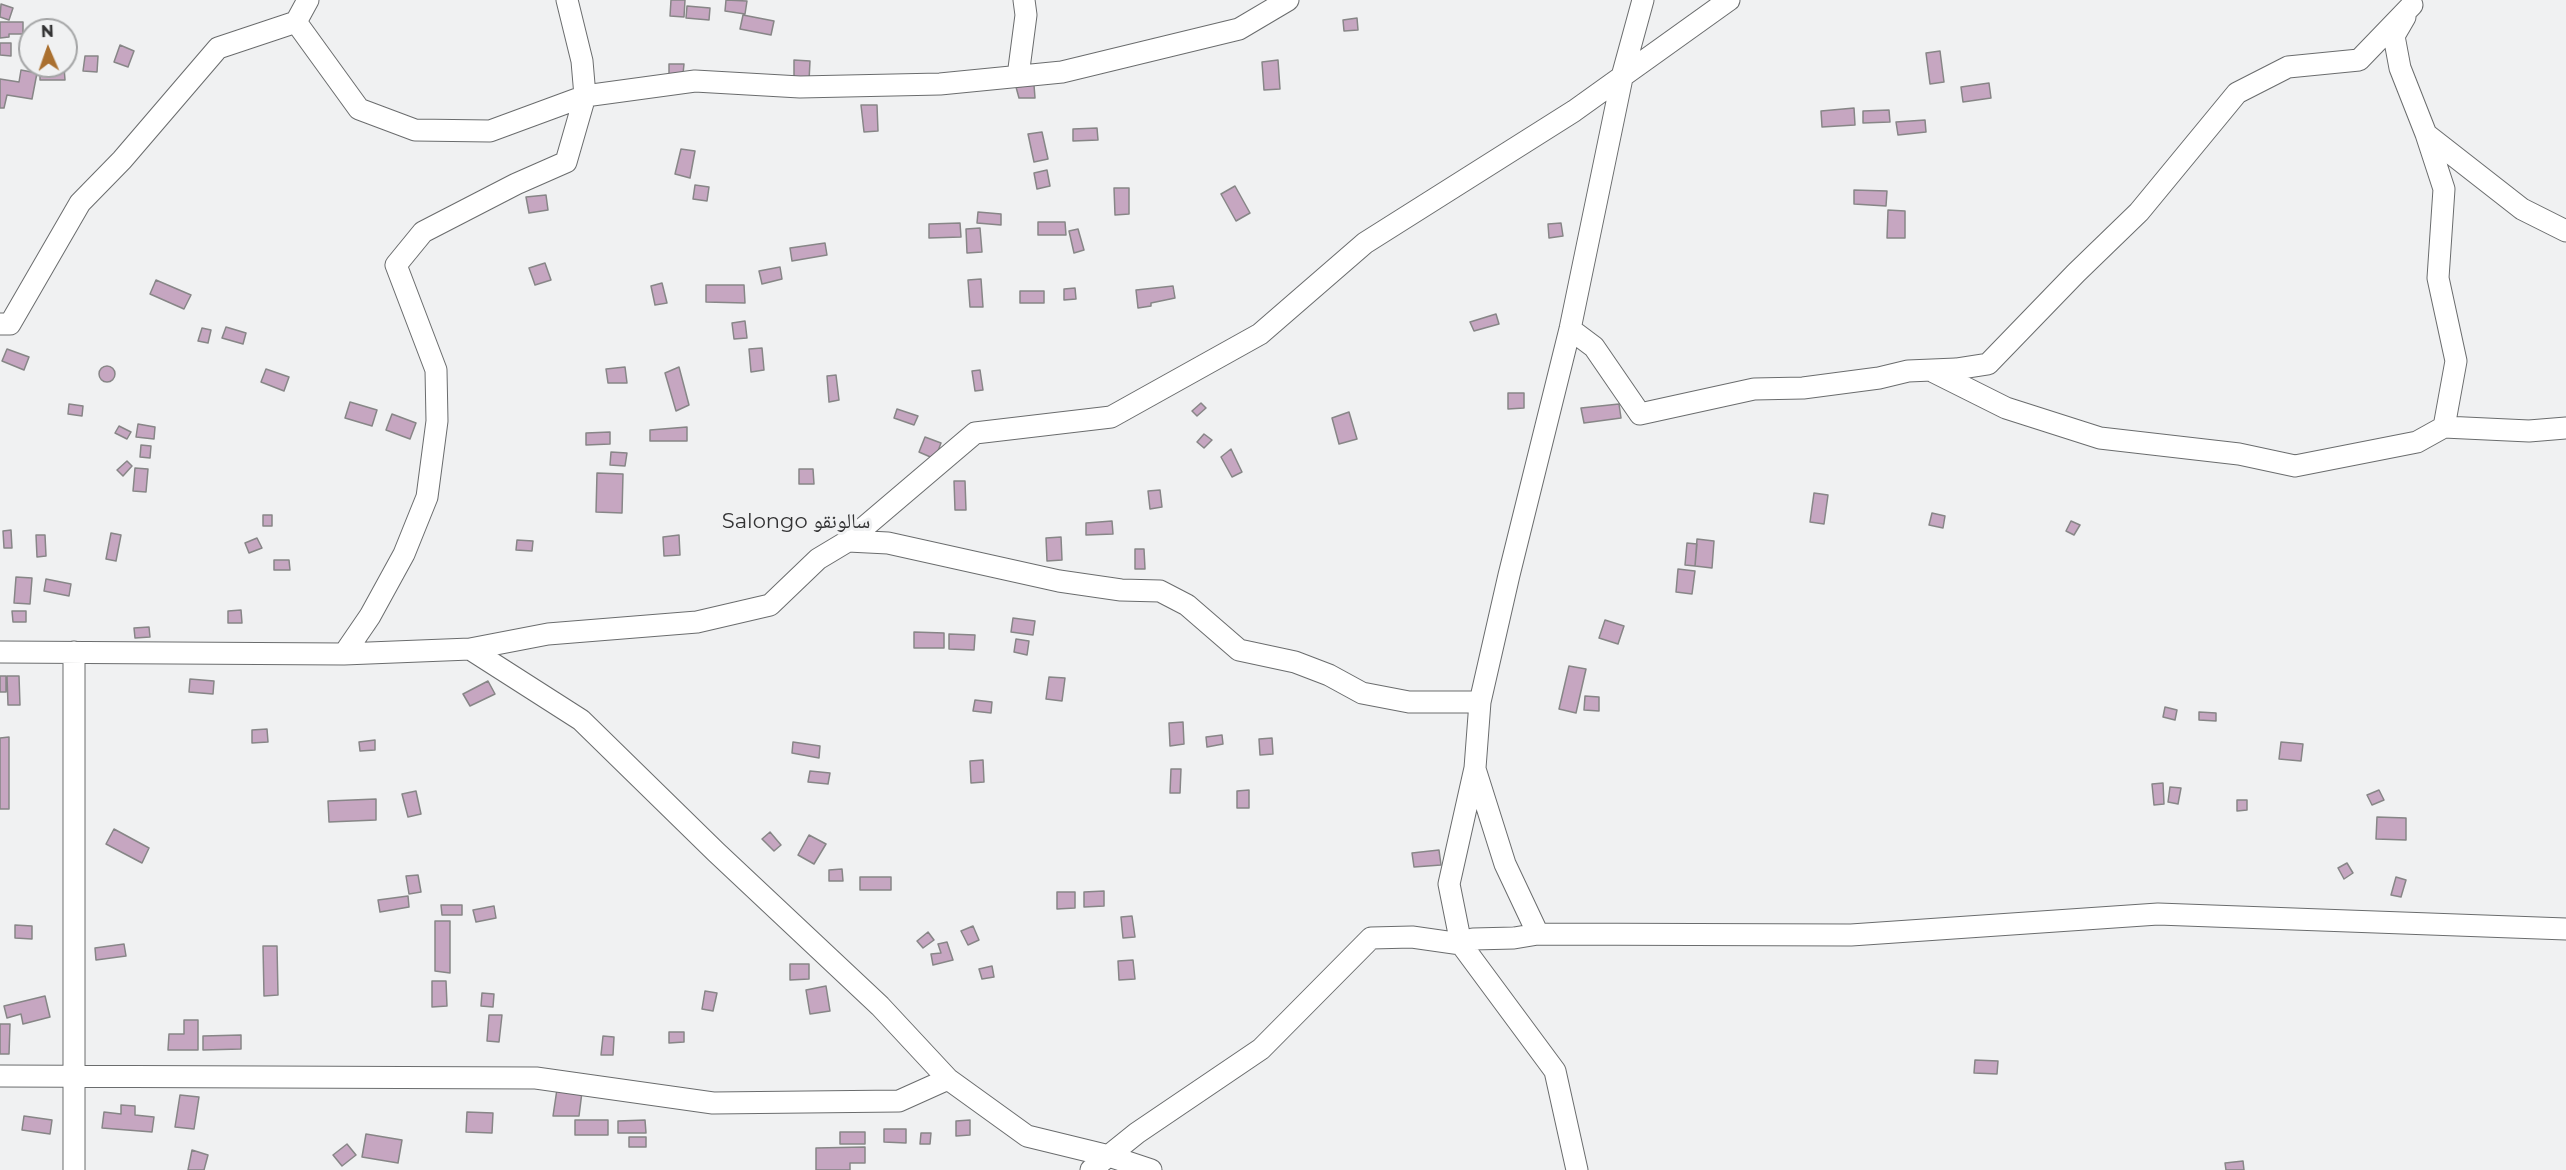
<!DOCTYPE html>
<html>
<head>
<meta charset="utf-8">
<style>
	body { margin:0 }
	#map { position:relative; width:2566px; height:1170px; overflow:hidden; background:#f0f1f2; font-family:Montserrat,sans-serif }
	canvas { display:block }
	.north { position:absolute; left:18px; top:18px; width:60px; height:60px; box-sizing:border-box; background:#f0f1f2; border:2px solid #a4a5a6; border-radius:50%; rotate:358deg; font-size:16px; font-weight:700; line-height:24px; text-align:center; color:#333334 }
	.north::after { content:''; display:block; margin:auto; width:21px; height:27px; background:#aa7030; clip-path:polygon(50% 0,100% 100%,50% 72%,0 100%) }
</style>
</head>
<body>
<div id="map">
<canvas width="2566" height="1170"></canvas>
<div class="north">N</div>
</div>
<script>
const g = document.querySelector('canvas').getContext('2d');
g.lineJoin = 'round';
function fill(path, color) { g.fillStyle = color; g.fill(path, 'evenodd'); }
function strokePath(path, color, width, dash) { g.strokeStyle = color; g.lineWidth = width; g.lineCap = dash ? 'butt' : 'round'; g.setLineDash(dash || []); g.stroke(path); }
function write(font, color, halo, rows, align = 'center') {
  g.font = font + ' Montserrat,"Noto Naskh Arabic",sans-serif'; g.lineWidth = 6; g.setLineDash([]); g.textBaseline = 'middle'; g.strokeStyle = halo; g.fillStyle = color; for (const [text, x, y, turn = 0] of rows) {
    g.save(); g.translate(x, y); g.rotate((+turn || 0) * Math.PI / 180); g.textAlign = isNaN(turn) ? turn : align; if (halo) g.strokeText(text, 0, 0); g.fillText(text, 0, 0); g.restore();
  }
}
const building = new Path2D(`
	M671,0H685L684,17L670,16Z
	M726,0L747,1L745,14L725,11Z
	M1,4L13,8L9,20L0,17Z
	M687,6L710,8L709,20L686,18Z
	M743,15L774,21L771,35L740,29Z
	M1357,18L1358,30L1344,31L1343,20Z
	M0,22H23V34H9V37L0,38Z
	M0,43H11V56L0,55Z
	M120,45L134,51L128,67L114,62Z
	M1940,51L1944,82L1930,84L1926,53Z
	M85,56H98L97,72L83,71Z
	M794,60L810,61L809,81H794Z
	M1278,60L1280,89L1264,90L1262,62Z
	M669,64H684L683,74H669Z
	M64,67L65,80H40V68Z
	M21,70L37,73L32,99L7,95L4,108H0V79L19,82Z
	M1989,83L1991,98L1963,102L1961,87Z
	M1034,85L1035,98H1019L1016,87Z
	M861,105H877L878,131L864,132Z
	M1854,108L1855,125L1822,127L1821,111Z
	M1889,110L1890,122L1863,123V111Z
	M1925,120L1926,132L1898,135L1896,122Z
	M1097,128L1098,140L1073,141V129Z
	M1042,132L1048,159L1034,162L1028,134Z
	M681,149L695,151L690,178L675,174Z
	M1047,170L1050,186L1037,189L1034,173Z
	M695,185L709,187L707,201L693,199Z
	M1235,186L1250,213L1236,221L1221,194Z
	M1114,188H1129V214L1115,215Z
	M1854,190L1887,191L1886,206L1854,204Z
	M546,195L548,210L529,213L526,197Z
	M1888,210L1905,211V238H1887Z
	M978,212L1001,214V225L977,223Z
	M1038,222H1065L1066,235H1038Z
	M960,223L961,237L929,238V224Z
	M1561,223L1563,236L1549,238L1548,224Z
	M980,228L982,252L967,253L966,229Z
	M1078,229L1084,250L1074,253L1069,231Z
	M825,243L827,255L792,261L790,248Z
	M545,263L551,280L535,285L529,268Z
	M780,267L782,279L762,284L759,271Z
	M981,279L983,307H970L968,280Z
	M156,280L191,295L184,309L150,294Z
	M662,283L667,303L655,305L651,286Z
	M706,285H744L745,303L706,302Z
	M1173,286L1175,298L1151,303V306L1138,308L1136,290Z
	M1075,288L1076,299L1064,300V289Z
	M1020,291H1044V303H1020Z
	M1496,314L1499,324L1474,331L1470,322Z
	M745,321L747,338L734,339L732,323Z
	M226,327L246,333L243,344L222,338Z
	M202,328L211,330L208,343L198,341Z
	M762,348L764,370L751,372L749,349Z
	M7,349L29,357L24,370L2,361Z
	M99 374a8 8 0 1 1 16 0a8 8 0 1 1-16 0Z
	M625,367L627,383H608L606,369Z
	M679,367L689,405L676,411L665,373Z
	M266,369L289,377L284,391L261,382Z
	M980,370L983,390L975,391L972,371Z
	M836,375L839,400L829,402L827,376Z
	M1508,393H1524V408L1508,409Z
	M350,402L377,410L372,426L345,418Z
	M1201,403L1206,408L1197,416L1192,411Z
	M69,404L83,406L82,416L68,414Z
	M1619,404L1621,418L1584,423L1581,408Z
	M897,409L918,416L914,425L894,418Z
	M1349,412L1357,439L1339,444L1332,418Z
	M392,414L416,423L410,439L386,430Z
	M138,424L155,427L154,439L136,437Z
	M119,426L131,432L127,439L115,433Z
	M687,427V441H650V430Z
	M610,432V444L586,445V433Z
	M1204,434L1212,440L1204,448L1197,442Z
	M925,437L941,443L935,459L919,452Z
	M141,445L151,446L150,458L140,457Z
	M1231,449L1242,472L1232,477L1221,457Z
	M611,452L627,453L625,466L610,465Z
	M127,461L132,466L123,476L117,470Z
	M135,468L148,469L146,492L133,491Z
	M799,469H813L814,484H799Z
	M597,473L623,474L622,513L596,512Z
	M954,481H965L966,510H955Z
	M1160,490L1162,507L1150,509L1148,491Z
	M1814,493L1828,495L1824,524L1810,522Z
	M1932,513L1945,516L1943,528L1929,525Z
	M263,515H272V526H263Z
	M1112,521L1113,534L1086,535V523Z
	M2071,521L2080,525L2074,535L2066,531Z
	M11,530L12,548H4L3,531Z
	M111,533L121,535L116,561L106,559Z
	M36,535H45L46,556L37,557Z
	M679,535L680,555L664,556L663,537Z
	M1061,537L1062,560L1047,561L1046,538Z
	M257,538L262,548L249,553L245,543Z
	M1697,539L1714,541L1712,568L1695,566Z
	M517,540L533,541L532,551L516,550Z
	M1687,543L1697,544L1695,566L1685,565Z
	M1135,549H1144L1145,569H1135Z
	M274,560H289L290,570H274Z
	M1678,569L1695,571L1692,594L1676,592Z
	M16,577L32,578L30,604L14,603Z
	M46,579L71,584L69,596L44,591Z
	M241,610L242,623H228V611Z
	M12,611H26V622H13Z
	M1013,618L1035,621L1033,635L1011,632Z
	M1605,620L1624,626L1618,644L1599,638Z
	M149,627L150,637L135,638L134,628Z
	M914,632L944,633V648H914Z
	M949,634L975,635L974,650L949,649Z
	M1016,639L1029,641L1027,655L1014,652Z
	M1569,666L1586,669L1576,713L1559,709Z
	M0,676H6V692H0Z
	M7,676H19L20,705H8Z
	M1049,677L1065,678L1062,701L1046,699Z
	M190,679L214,681L213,694L189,692Z
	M488,681L495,694L470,706L463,694Z
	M1585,696L1599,697V711L1584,710Z
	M975,700L992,702L991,713L973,711Z
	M2165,707L2177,710L2175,720L2163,717Z
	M2199,712L2216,713V721L2199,720Z
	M1183,722L1184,744L1170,746L1169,723Z
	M267,729L268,742L252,743V730Z
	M1222,735L1223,744L1207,747L1206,737Z
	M9,737V809H0V738Z
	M1272,738L1273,754L1260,755L1259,739Z
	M375,740V750L360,751L359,742Z
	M793,742L820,746L819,758L792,753Z
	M2281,742L2303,744L2301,761L2279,759Z
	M983,760L984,782L971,783L970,761Z
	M1171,769H1181L1180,793H1170Z
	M810,771L830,773L828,784L808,782Z
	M2163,783L2164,804L2154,805L2152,784Z
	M2170,787L2181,788L2178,804L2168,802Z
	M1249,790V808H1237V791Z
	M2379,790L2384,800L2372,805L2367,795Z
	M416,791L421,814L408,817L402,794Z
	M376,799V820L329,822L328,801Z
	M2237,800H2247V810L2237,811Z
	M2377,817L2406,818V840L2376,839Z
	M114,829L149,848L142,863L106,844Z
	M770,832L781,845L774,851L762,839Z
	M809,835L826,844L814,864L798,855Z
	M1439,850L1441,865L1414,867L1412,853Z
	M2347,863L2353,873L2344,879L2338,868Z
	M842,869L843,881H829V870Z
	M418,875L421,892L409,894L406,876Z
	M860,877H891V890H860Z
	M2396,877L2406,880L2401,897L2391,895Z
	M1104,891V906L1084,907V892Z
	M1057,892H1075V908L1057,909Z
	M408,896L409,907L380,912L378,900Z
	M441,905H462V915H442Z
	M494,906L496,918L476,922L473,910Z
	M1132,916L1135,937L1123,938L1121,917Z
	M435,921H450V973L435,971Z
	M15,925L32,926V939L15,938Z
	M973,926L979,940L968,945L961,931Z
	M928,932L934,940L923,948L917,941Z
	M947,942L953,960L933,965L931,954L941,953L938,944Z
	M124,944L126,956L96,960L95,948Z
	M263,946H277L278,995L264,996Z
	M1133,960L1135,979L1119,980L1118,961Z
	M790,964H809V979L790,980Z
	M992,966L994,977L982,979L979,969Z
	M432,981H446L447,1006L432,1007Z
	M826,986L830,1011L810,1014L806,990Z
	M705,991L717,993L713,1011L702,1009Z
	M482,993L494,994L493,1007L481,1006Z
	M45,996L50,1017L23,1024L21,1014L7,1018L4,1006Z
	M489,1015H502L499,1042L487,1041Z
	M184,1020H198V1050H168L169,1034H184Z
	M0,1024H10L9,1054H0Z
	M669,1032H684V1042L669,1043Z
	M241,1035V1049L203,1050V1036Z
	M603,1036L614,1037L613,1055H601Z
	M1975,1060L1998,1061L1997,1074L1974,1073Z
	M557,1089L582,1092L579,1116H553Z
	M180,1095L199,1097L194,1129L175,1127Z
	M121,1105L135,1106V1115L154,1117L152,1132L102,1128L104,1112L121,1114Z
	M467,1112L493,1113L492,1133L466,1132Z
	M24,1116L52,1120L50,1134L22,1130Z
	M575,1120H608V1135H575Z
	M645,1120L646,1133H618V1121Z
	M970,1120V1135L956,1136V1121Z
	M884,1129H906V1143L884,1142Z
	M840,1132H865V1144H840Z
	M921,1133H931L930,1144H920Z
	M366,1134L402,1140L398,1163L362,1157Z
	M629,1137H646V1147H629Z
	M347,1144L356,1155L342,1166L333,1155Z
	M865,1147V1163H850V1170H816V1148Z
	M192,1150L208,1155L204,1170H188Z
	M2243,1161L2244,1170H2226L2225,1163Z`);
fill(building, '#c6a6c1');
strokePath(building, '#878687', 1.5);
const minor = new Path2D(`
	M2405,17L2394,36L2400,68L2426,134L2522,209L2566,231
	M296,22L359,109L415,130L490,131L585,96L695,81L800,87L940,84L1062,72L1239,29L1288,0
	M1018,76L1026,15L1024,0
	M2426,134L2444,189L2438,278L2456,361L2444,427
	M0,324H10L80,203L122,160L218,48L296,22L308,0
	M1570,329L1594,347L1640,414L1754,389L1803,388L1879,378L1908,371L1956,369L1988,364L2076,273L2139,212L2237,93L2288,67L2359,60L2412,5
	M1934,372L2006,408L2100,438L2239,454L2295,466L2417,442L2444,427L2529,431L2566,428
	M848,541L888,543L1059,581L1121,590L1160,591L1187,605L1239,650L1295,662L1329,675L1362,693L1409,702H1480
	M470,649L581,720L716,852L880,1006L948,1079
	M0,652L344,654L470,649L548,634L697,622L770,605L818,559L848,541L975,433L1111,417L1260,334L1365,243L1574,111L1729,0
	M344,654L370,616L404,554L427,497L437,421L436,370L396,265L423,232L516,184L566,162L585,96L582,61L567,0
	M1475,769L1505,864L1538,934L1851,935L2158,914L2566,929
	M0,1076L536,1078L713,1103L899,1101L948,1079L1027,1136L1109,1156L1151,1170
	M74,1170V652
	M1091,1170L1137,1133L1261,1049L1371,938L1412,937L1461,944L1473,939L1514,938L1538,934
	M1577,1170L1555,1071L1461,944L1449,884L1475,768L1480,702L1509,575L1570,329L1623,73L1643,0`);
strokePath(minor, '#6a6c6d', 23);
strokePath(minor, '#fff', 21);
write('21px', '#333334', '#f0f1f2', [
	["Salongo سالونقو",796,522]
]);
</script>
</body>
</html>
